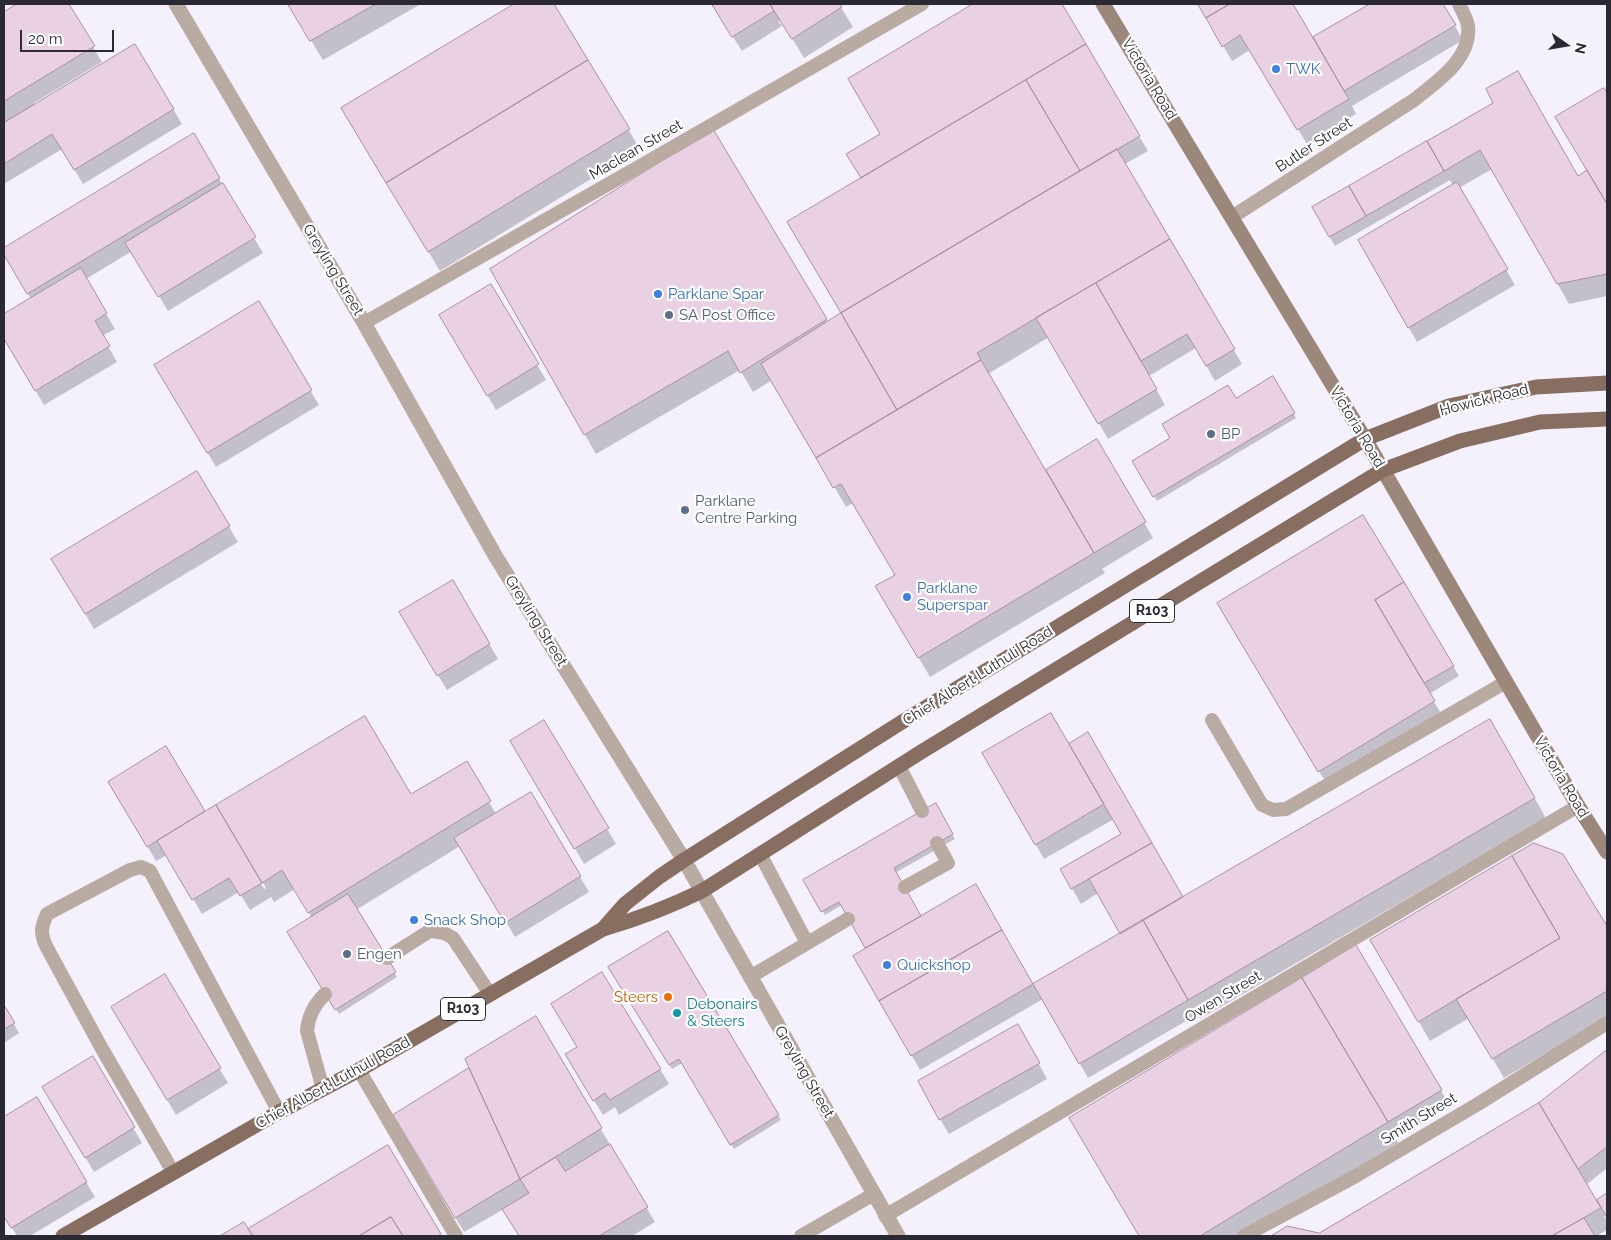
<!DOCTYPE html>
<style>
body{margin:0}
#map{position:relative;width:1611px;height:1240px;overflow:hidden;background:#f4f1fd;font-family:Raleway,sans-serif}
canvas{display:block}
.frame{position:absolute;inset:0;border:5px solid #2b2933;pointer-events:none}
.north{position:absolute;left:1541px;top:20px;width:50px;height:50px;-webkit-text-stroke:4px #fff;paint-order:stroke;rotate:103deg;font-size:14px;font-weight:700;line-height:20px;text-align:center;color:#2b2933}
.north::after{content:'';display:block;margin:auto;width:18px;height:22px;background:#2b2933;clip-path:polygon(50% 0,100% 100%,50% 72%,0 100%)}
.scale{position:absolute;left:20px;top:30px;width:94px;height:22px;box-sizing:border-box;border:2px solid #2b2933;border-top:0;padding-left:6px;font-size:15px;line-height:18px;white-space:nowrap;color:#2b2933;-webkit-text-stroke:4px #fff;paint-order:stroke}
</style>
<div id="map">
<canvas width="1611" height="1240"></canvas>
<div class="frame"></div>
<div class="north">N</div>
<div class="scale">20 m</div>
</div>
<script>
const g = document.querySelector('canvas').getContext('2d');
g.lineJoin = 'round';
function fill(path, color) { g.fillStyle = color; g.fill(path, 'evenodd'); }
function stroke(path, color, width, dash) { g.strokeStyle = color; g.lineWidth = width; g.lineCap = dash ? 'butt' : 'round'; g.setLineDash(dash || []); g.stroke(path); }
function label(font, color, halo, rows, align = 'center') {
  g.font = font + ' Raleway,sans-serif'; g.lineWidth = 4.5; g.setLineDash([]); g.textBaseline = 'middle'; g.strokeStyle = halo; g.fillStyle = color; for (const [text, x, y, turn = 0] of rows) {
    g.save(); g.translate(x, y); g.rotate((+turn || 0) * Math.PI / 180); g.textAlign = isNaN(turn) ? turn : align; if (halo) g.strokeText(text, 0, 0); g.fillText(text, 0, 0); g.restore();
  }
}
fill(new Path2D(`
 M19,4H67L102,62L34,103L35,105L135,45L182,124L83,184L62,149L4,184V13Z
 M289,4H421L323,60Z
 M516,4H553L640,149L440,271L343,109Z
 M712,4H839L853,27L804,58L781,20L778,21L782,26L742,51Z
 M976,4H1061L1148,151L1125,164L1242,364L1215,381L1196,348L1149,376L1165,405L1108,439L1049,337L988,374L1056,491L1097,441L1153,538L1102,569L1105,573L930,677L877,587L896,575L853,503L846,507L772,380L753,392L740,370L596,454L491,270L712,130L828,323L842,314L862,178L848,154L882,134L849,79Z
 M1199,4H1291L1312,39L1372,4H1442L1463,40L1352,106L1356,114L1307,144L1250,50L1232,61Z
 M1604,89L1607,96V296L1569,304L1492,169L1459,188L1515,285L1417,342L1359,240L1453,186L1450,180L1335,246L1313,208L1495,103L1578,178L1589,171Z
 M193,135L263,253L168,311L132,251L86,279L115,329L102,336L117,362L44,405L4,337V316L31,299L4,253V249Z
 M491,286L546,380L496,410L441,316Z
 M258,303L319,405L216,467L155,365Z
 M1273,377L1296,418L1157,501L1134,461Z
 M196,472L238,542L94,629L53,559Z
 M1363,516L1459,676L1429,694L1446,721L1331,791L1230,623Z
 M452,581L498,659L447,690L400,613Z
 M1490,720L1546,818L1200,1019L1198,1014L1088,1078L1043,999L920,1070L855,956L867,949L842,905L825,915L805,880L935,805L955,839L895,873L921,918L975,886L1033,986L1122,934L1098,893L1081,904L1061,869L1122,834L1114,819L1044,859L984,753L1069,745L1088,734L1183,899Z
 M544,722L616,844L584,864L512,741Z
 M166,748L205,813L411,796L466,763L496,814L530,793L589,892L515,937L460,846L356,910L397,977L339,1014L289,933L312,918L295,889L274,902L271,897L250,910L239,892L202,914L167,855L156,861L110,782ZM226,824H229L266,888L264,889Z
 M1562,855L1607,929V1017L1504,1078L1469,1018L1430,1041L1372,941Z
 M668,932L781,1120L734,1149L682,1063L672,1069L610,968Z
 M1355,947L1450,1106L1396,1138L1398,1143L1243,1236H1140L1071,1119Z
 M165,976L228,1083L176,1115L112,1008Z
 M4,1007L19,1033L4,1043Z
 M536,1018L655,1222L632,1236H520L504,1209L464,1232L395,1116L471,1069Z
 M1026,1041L1047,1079L949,1134L940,1119Z
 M578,1048L660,1069L669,1084L619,1115L615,1107L603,1115L575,1070Z
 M1607,1051V1168L1586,1185L1596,1202L1607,1194V1216L1606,1215L1604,1216L1607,1221V1230L1596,1236H1273L1288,1228L1320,1234L1540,1104Z
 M93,1058L142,1143L94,1172L44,1087Z
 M36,1099L95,1197L30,1236H17L4,1215V1118Z
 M387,1147L441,1236H222L243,1224L248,1231Z`), '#0003');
const building = new Path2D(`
 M17,4H69L95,46L4,101V12Z
 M288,4H376L310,41Z
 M514,4H554L588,60L386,183L341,108Z
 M712,4H770L774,11L732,37Z
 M770,4H840L842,7L792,39Z
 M973,4H1062L1086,44L861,178L846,154L880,134L848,79Z
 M1198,4H1230L1206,18Z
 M1230,4H1293L1349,99L1297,130L1240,35L1222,47L1206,18Z
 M1370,4H1443L1456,25L1344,91L1313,37Z
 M135,44L174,109L74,170L52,134L4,164V123Z
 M1086,44L1140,136L1080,171L1026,80Z
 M588,60L630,129L428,252L386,183Z
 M1518,71L1578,176L1587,170L1607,204V274L1557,284L1480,150L1444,171L1427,141L1493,103L1486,89Z
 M1026,80L1080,171L841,313L787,222Z
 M1604,88L1607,93V204L1555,117Z
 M713,129L827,319L740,373L728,351L584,435L490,269Z
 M194,133L220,178L27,294L4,255V248Z
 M1427,141L1444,171L1366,216L1349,186Z
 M1117,149L1170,239L977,353L981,360L897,410L841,313Z
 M1457,182L1508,269L1408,328L1358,240Z
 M223,183L256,237L158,297L125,243Z
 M1349,186L1366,216L1329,237L1312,207Z
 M1170,239L1235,349L1206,366L1187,334L1141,361L1096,283Z
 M81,268L107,313L95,321L110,346L35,391L4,339V314Z
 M1096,283L1157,389L1098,424L1036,318Z
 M491,284L539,364L487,396L439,315Z
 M259,301L312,390L207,453L154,365Z
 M841,313L897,410L816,458L761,364Z
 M981,360L1094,553L918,658L875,586L895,575L841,484L833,488L816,458Z
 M1273,376L1295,413L1153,497L1132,461L1170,438L1162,424L1228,385L1236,398Z
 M1097,439L1146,522L1094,553L1046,470Z
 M197,471L230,526L85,614L51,559Z
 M1363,515L1404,582L1375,600L1435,701L1318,772L1217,603Z
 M453,580L490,644L437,676L399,612Z
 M1404,582L1454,666L1424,683L1375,600Z
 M1051,713L1104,804L1035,845L982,753Z
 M365,716L411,794L467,761L491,801L308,913L282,870L262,883L216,805Z
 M1490,719L1535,798L1188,1000L1143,920Z
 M544,720L609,828L574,849L510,741Z
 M1088,732L1152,843L1071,889L1060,869L1121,834L1069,744Z
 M166,746L205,811L147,847L108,782Z
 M531,792L581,876L505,923L454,838Z
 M936,803L953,834L894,868L921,916L865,948L839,902L821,912L803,880Z
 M216,805L262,883L240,896L229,878L192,900L157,841Z
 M1152,843L1183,897L1120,934L1089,879Z
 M1534,843L1563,854L1607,926V991L1492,1059L1456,999L1560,938L1512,856Z
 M1512,856L1560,938L1418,1022L1370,940Z
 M976,884L1002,930L879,1001L853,956Z
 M348,894L396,972L335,1010L287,932Z
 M1143,920L1188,1000L1079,1064L1033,984Z
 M1002,930L1033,984L911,1056L879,1001Z
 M668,931L779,1115L730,1145L679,1059L669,1065L608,967Z
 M1356,945L1442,1090L1388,1122L1302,978Z
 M602,972L661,1069L610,1100L605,1093L593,1101L565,1054L577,1047L551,1004Z
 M165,974L221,1068L167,1100L111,1007Z
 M1302,978L1388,1122L1200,1236H1139L1069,1118Z
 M4,1005L15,1023L4,1029Z
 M536,1016L602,1128L520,1179L465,1059Z
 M1018,1024L1040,1063L939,1120L918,1081Z
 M1607,1050V1147L1578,1169L1539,1103Z
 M93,1056L135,1127L85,1158L42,1087Z
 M469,1068L520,1179L455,1218L393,1115Z
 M37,1097L87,1182L11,1228L4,1217V1117Z
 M1539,1103L1601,1208L1552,1236H1271L1287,1226L1319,1233Z
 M610,1144L648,1207L599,1236H519L502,1209L529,1193L520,1179L556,1157L565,1171Z
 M388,1145L441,1234L438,1236H403L391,1217L359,1236H253L248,1229Z
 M1607,1193V1218L1597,1200Z
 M391,1217L403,1236H359Z
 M1584,1218L1595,1236H1552Z
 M244,1222L253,1236H220Z`);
fill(building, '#ead0e3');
stroke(building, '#a88fa1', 1);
stroke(new Path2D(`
 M1232,217L1414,100C1436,82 1472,59 1468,26C1467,19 1462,11 1459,4
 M364,323L635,169L922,4
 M1212,720L1262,805L1273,810L1286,809L1506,682
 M899,766L922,811
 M760,854L807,943
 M905,887L948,863L937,843
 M387,958L428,932L432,931L444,933L453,938L490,994
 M750,977L848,919
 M359,1070L456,1236
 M323,1089L307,1031C308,1016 315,1004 325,994
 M173,1172L101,1047L46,946C40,932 41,928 47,914L130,870L141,867L150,871L279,1112
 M885,1216L1578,806
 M801,1236L874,1194
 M1244,1236L1354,1177L1478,1104L1607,1023`), '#b9aba2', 14);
stroke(new Path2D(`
 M176,4L364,323L496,557L684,860L898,1236`), '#b9aba2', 15);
stroke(new Path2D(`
 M1103,4L1365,439L1578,806L1607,852`), '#9c877b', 15);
stroke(new Path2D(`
 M603,929L625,904L659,877L684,860L902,722L1365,439L1449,406L1536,387L1607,383
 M63,1236L279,1112L359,1070L603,929C638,919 669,907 702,891L921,752L1383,470L1460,441L1540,422L1607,419`), '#876e60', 15);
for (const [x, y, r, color] of [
 [1276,69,5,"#3f7fe0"],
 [658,294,5,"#3f7fe0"],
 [669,315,5,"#5c6f8a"],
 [1211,434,5,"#5c6f8a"],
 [685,510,5,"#5c6f8a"],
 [907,597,5,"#3f7fe0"],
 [414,920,5,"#3f7fe0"],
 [347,954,5,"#5c6f8a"],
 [887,965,5,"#3f7fe0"],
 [668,997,5,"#e8710a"],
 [677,1013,5,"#0f9aa8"]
]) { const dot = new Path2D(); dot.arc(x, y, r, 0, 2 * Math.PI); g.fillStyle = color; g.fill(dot); stroke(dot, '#fff', 2); }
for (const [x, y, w] of [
 [1152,611,45],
 [463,1009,45]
]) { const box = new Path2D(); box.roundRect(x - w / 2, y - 11.5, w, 23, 4); g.fillStyle = '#fff'; g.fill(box); stroke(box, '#2b2933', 1); }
label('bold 14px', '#2b2933', null, [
 ["R103",1152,611],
 ["R103",463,1009]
]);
label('15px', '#366cbe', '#fff', [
 ["TWK",1286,69],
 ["Parklane Spar",668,294],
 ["Parklane",917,588],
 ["Superspar",917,605],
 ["Snack Shop",424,920],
 ["Quickshop",897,965]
], 'left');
label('15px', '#2b2933', '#fff', [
 ["Victoria Road",1149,79,59],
 ["Butler Street",1314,145,-33],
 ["Maclean Street",636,150,-30],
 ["Greyling Street",333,270,59],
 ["Howick Road",1484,400,-14],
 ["Victoria Road",1357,427,59],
 ["Greyling Street",536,621,58],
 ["Chief Albert Luthuli Road",978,676,-32],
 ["Victoria Road",1561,777,59],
 ["Owen Street",1223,997,-31],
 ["Greyling Street",804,1072,60],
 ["Chief Albert Luthuli Road",333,1083,-29],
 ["Smith Street",1419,1119,-31]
]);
label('15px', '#4e5e75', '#fff', [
 ["SA Post Office",679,315],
 ["BP",1221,434],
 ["Parklane",695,501],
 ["Centre Parking",695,518],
 ["Engen",357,954]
], 'left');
label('15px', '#c56008', '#fff', [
 ["Steers",658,997]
], 'right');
label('15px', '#0d838f', '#fff', [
 ["Debonairs",687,1004],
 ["& Steers",687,1021]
], 'left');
</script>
